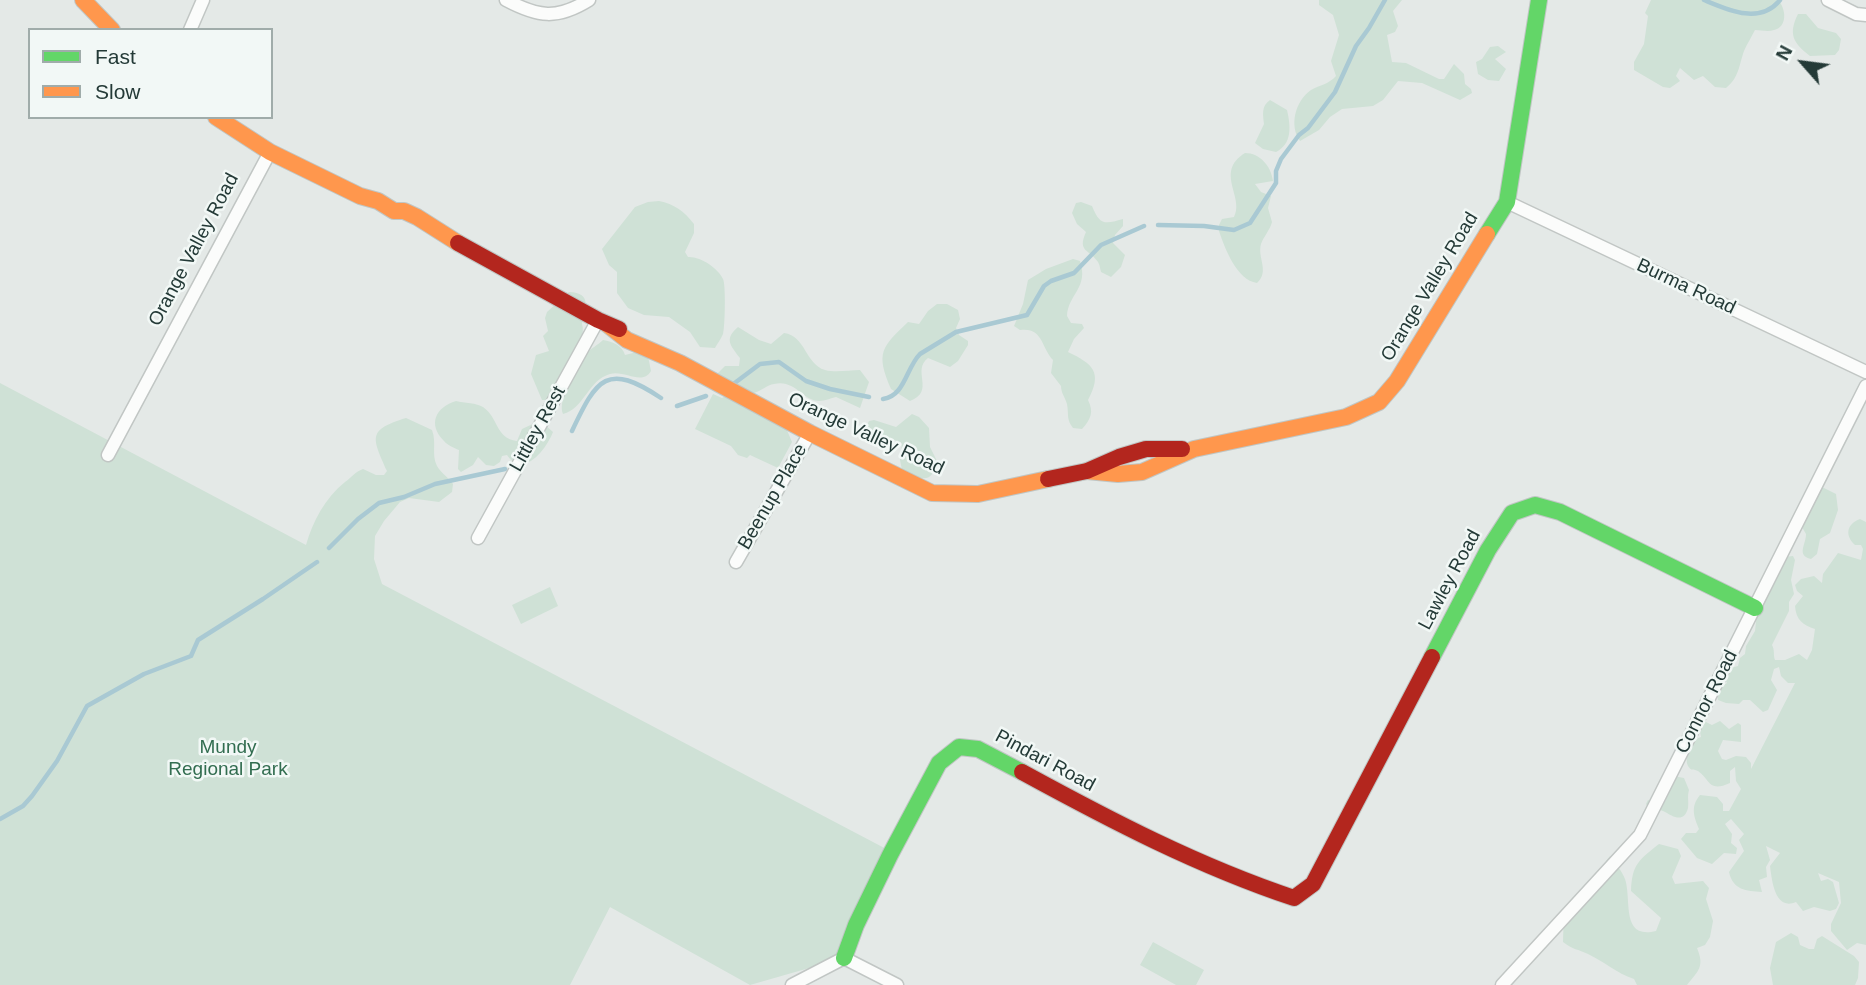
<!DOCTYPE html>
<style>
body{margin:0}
#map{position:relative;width:1866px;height:985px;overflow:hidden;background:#e4e9e7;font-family:Helvetica,sans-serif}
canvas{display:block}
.legend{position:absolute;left:28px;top:28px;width:245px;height:91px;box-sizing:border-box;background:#f2f8f6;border:2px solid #a0acaa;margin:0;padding:9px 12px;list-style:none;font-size:21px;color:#243a37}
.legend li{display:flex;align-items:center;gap:14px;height:35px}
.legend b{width:35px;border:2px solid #a0acaa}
.north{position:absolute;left:1768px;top:28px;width:70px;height:70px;-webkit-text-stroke:5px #f2f8f6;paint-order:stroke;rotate:298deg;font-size:19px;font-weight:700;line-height:28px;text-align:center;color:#243a37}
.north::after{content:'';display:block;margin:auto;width:24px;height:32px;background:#243a37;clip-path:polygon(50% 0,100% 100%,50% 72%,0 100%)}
</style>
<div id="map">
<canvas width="1866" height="985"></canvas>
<ul class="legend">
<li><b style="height:9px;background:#63d668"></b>Fast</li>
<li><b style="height:9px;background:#ff974d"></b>Slow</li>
</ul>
<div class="north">N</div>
</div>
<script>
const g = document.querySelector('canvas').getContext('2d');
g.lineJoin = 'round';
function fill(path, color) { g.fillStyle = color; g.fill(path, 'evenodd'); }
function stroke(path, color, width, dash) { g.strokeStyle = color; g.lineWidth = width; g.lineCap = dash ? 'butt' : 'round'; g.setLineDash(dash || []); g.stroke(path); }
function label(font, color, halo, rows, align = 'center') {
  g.font = font + ' Helvetica,sans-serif'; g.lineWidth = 5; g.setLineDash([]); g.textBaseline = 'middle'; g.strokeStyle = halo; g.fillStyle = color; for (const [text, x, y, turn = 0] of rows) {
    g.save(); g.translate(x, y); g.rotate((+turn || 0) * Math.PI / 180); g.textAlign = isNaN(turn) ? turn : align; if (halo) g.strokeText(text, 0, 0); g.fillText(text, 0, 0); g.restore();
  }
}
fill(new Path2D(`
 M1319,0H1402L1393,11L1398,26L1395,32L1387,35L1392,62L1406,63L1439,79H1444L1454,64L1464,74L1465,84L1471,89L1472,93L1460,100L1422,83L1398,81L1383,100L1373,106L1342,109L1330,117L1319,130L1300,141C1289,126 1295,101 1311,90C1320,85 1329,84 1336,76L1331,61L1339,35L1333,15L1319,5Z
 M1651,0H1778C1786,8 1788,27 1774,30C1768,32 1761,30 1755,30C1752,36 1747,44 1744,51C1739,65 1739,78 1726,88L1715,87L1703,76L1694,80L1680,68L1676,76L1680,81L1670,88L1663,87L1634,70V62L1644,44L1648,16L1645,13Z
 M1798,14H1806L1818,28L1836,33L1841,39L1839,50L1835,55L1810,56C1793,43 1788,34 1798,14Z
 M1498,46L1506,52L1495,59L1506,69L1499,81L1488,80L1478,74L1476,62L1482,59L1490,47Z
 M1270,100L1287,110C1291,127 1292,144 1276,152L1263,149L1255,143L1264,124C1263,115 1261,106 1270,100Z
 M1245,153C1260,153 1271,166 1273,181L1255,184L1261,192L1271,196L1268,208L1272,222C1270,230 1264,236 1261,244C1257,258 1270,271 1257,283C1237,280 1225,249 1219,231V225L1222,219L1234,217C1245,197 1214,172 1245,153Z
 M659,201C674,204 684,211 694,224V233L685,252L688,257C700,256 718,268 723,279C726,285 725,328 723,334C721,339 717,344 715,348L700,347L690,332L669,317L644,315L628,308L617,293V272L609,265L602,249L635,207L648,202Z
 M1081,202L1092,206C1100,226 1105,224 1123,219V226L1115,235L1113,243L1125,255L1121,267L1111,277L1101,272C1100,269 1100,265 1098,262C1089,249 1077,252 1086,232L1077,224L1072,213L1076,203Z
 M1073,259L1080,261C1089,288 1068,294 1067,316L1071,323L1082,324L1084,328L1074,339L1068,352C1093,364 1103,372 1088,400C1094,412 1091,419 1082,429L1073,428C1066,419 1069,415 1067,404C1065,397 1061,393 1061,386L1051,373L1053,360C1041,347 1043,327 1020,330L1014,326L1023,304L1028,280L1046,269Z
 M569,292C593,293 585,309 582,324C588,341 562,377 553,393L547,400H542L531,374L536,355L549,351L543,336L548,331L545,318L547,312Z
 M937,304H947L958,310L960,319L956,328L959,335L968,341V345L958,361L950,367L928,358C911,371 936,391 910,401L891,389C875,352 882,347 908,322L919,324L928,311Z
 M738,327L759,340L771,344L784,333C806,336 805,364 825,370C836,373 849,370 860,370L869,382L860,408L836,397C831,398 825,401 819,401C803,401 795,379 774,384C767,385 761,391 754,393L717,374L725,366H739L740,358C730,345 724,339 738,327Z
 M603,340C613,342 622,345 625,355L641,351L648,356L651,371C642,386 625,370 610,374C588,380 584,409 563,414C557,401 576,364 586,354C591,348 598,345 603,340Z
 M0,383L306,545C313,521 325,498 345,482C352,477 355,472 363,469L376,475H384L387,471C372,437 367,430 406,418L432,430C437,443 431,454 437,466C441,473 448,477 453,484L452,492L439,502L409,498L400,502L384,521L375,536L374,559L382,584L892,852L844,958L750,985L610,907L570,985H0Z
 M713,394L722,398L727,395L786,428L792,442L778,468L750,455L747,458L738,455L731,446L695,429Z
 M456,401C464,403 477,403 483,407C499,418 495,438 517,441L522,429L537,422L545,425L553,432C546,450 523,479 507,455L502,456L500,462L494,466L486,465L478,457L473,465L461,472L458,469L459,450C454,448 447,445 444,441C427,424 436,407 456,401Z
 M912,414L919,417L929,428L930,447L937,461C932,487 919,478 902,470L900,460L902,444C891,436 881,439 868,431L867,425L869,421L874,420L896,427Z
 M1820,486L1836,494L1838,510L1830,533L1820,539L1817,554L1811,559C1796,555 1806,545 1806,534L1802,527V522Z
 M1860,519L1866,522V945L1857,943L1847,950L1831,931V924L1841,903L1839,882L1818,873L1821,881L1828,879L1833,882L1839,903L1836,909L1830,911L1814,907L1803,911L1796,902C1775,911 1772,881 1770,866L1780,853L1766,846L1770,860L1766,867L1767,877L1759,880L1762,892C1746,891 1733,890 1729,872L1744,851L1739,840L1744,834L1731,819L1725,824L1732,834L1731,843L1737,848L1736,854L1724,853L1712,864L1697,858L1681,839L1686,833H1696L1699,829C1694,817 1690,807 1700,795L1717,797L1723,804V811H1729L1741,789L1736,781L1735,767L1730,771V783C1708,793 1710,779 1698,771C1692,768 1692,772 1688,766C1684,759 1690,746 1693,740L1701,737L1699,726L1702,720L1712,725L1720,721L1729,729L1738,723L1741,725V742L1723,740L1718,751L1722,759L1726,760L1736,756L1746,757L1751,763V769L1795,683H1788L1781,676L1779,667L1774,669L1771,680L1777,690L1768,710L1763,712L1750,700H1743L1739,704L1726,703L1718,700C1716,693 1721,686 1727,683L1724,678L1727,669L1738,666L1740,658L1745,654L1746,646L1755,631L1757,613L1785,557L1793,556L1795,560L1791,580L1794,594L1789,602V611L1772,645C1775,650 1773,655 1775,660H1785L1799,654L1807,660L1812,650L1815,629C1803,625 1796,620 1795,606L1803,596L1797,591L1795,585L1801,579L1814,576L1822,583L1823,574L1838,553L1861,560L1863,549L1861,545H1855C1845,536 1846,524 1860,519Z
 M550,587L558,606L521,624L512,605Z
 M1668,775L1684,778L1689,790C1687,797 1689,801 1688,808C1684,824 1672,816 1665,812C1660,809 1653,809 1648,807L1646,804L1648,800L1663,803L1666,800L1665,789Z
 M1659,844L1678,849L1681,856L1672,877L1675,884L1703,881L1709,888L1706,899L1713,921L1710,937L1705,945L1697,948C1705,967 1698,971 1687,985H1637L1634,979C1616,973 1605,962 1588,954C1578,949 1573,950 1563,942L1564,908L1571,900L1592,897L1608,880L1606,861L1610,856C1615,863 1622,871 1625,879C1632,899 1620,940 1656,931L1661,918L1631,891C1632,864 1639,860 1659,844Z
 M1791,933L1798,937L1800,945L1809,949H1814L1817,939L1822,936L1854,956L1859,962L1858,978L1855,985H1773L1770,968L1776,942Z
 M1153,942L1204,970L1196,985H1176L1140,965Z`), '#cfe1d6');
stroke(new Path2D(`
 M1704,0C1728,10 1760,25 1780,0
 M1158,225L1204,226L1234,230L1250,223L1276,183V171L1281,159L1299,135L1308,128L1335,92L1356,46L1369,28L1385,0
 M732,385L760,364L779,362L806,381L830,389L869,397
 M883,399C905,396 906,368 920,354L956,332L1027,315L1044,286L1051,281L1074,273L1101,245L1144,226
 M677,406L706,396
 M572,431C597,378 607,362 661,398
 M329,548L358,519L379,503L404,497L435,484L505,469
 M0,819L23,806L32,796L57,761L87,706L144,674L191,656L198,640L263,599L317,562`), '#a9c9d3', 4.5);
const street = new Path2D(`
 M506,0C538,17 557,20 589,0
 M1828,0L1856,14L1866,15
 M190,30L203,0
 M1507,202L1866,372
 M108,455L270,152
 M478,538L598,320
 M736,562L810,433
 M792,985L844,958L897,985
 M1502,985L1640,835L1866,386`);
const fast = new Path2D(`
 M1487,234L1507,202L1539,0
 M1432,657L1488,550L1512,513L1535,505L1560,512L1755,608
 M844,958L856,925L890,855L939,763L959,747L978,749L1022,772`);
const slow = new Path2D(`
 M83,0L112,30
 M216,117L270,152L360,196L378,201L394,211H404L417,217L458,243
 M608,325L627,340L680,363L810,433L932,493L978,494L1048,479
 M1087,471L1118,474L1142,472L1194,449L1346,417L1379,402L1397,381L1487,234`);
const jam = new Path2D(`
 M458,243L598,320L619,329
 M1048,479L1087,471L1119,457L1146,449H1182
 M1022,772C1110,820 1198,866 1294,898L1313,884L1432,657`);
stroke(street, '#c1c6c4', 15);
stroke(fast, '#c0c6c4', 18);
stroke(slow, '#c0c6c4', 18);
stroke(jam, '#c0c6c4', 18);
stroke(street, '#fbfcfb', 12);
stroke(fast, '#63d668', 16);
stroke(slow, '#ff974d', 16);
stroke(jam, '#b3261e', 16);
label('19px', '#243a37', '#f2f8f6', [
 ["Orange Valley Road",194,250,-62],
 ["Orange Valley Road",1430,287,-59],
 ["Burma Road",1686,287,25],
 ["Littley Rest",538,429,-61],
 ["Orange Valley Road",866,434,25],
 ["Beenup Place",773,497,-60],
 ["Lawley Road",1450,580,-62],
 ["Connor Road",1707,702,-63],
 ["Pindari Road",1045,761,28]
]);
label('19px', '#326d50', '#f2f8f6', [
 ["Mundy",228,748],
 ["Regional Park",228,770]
]);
</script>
